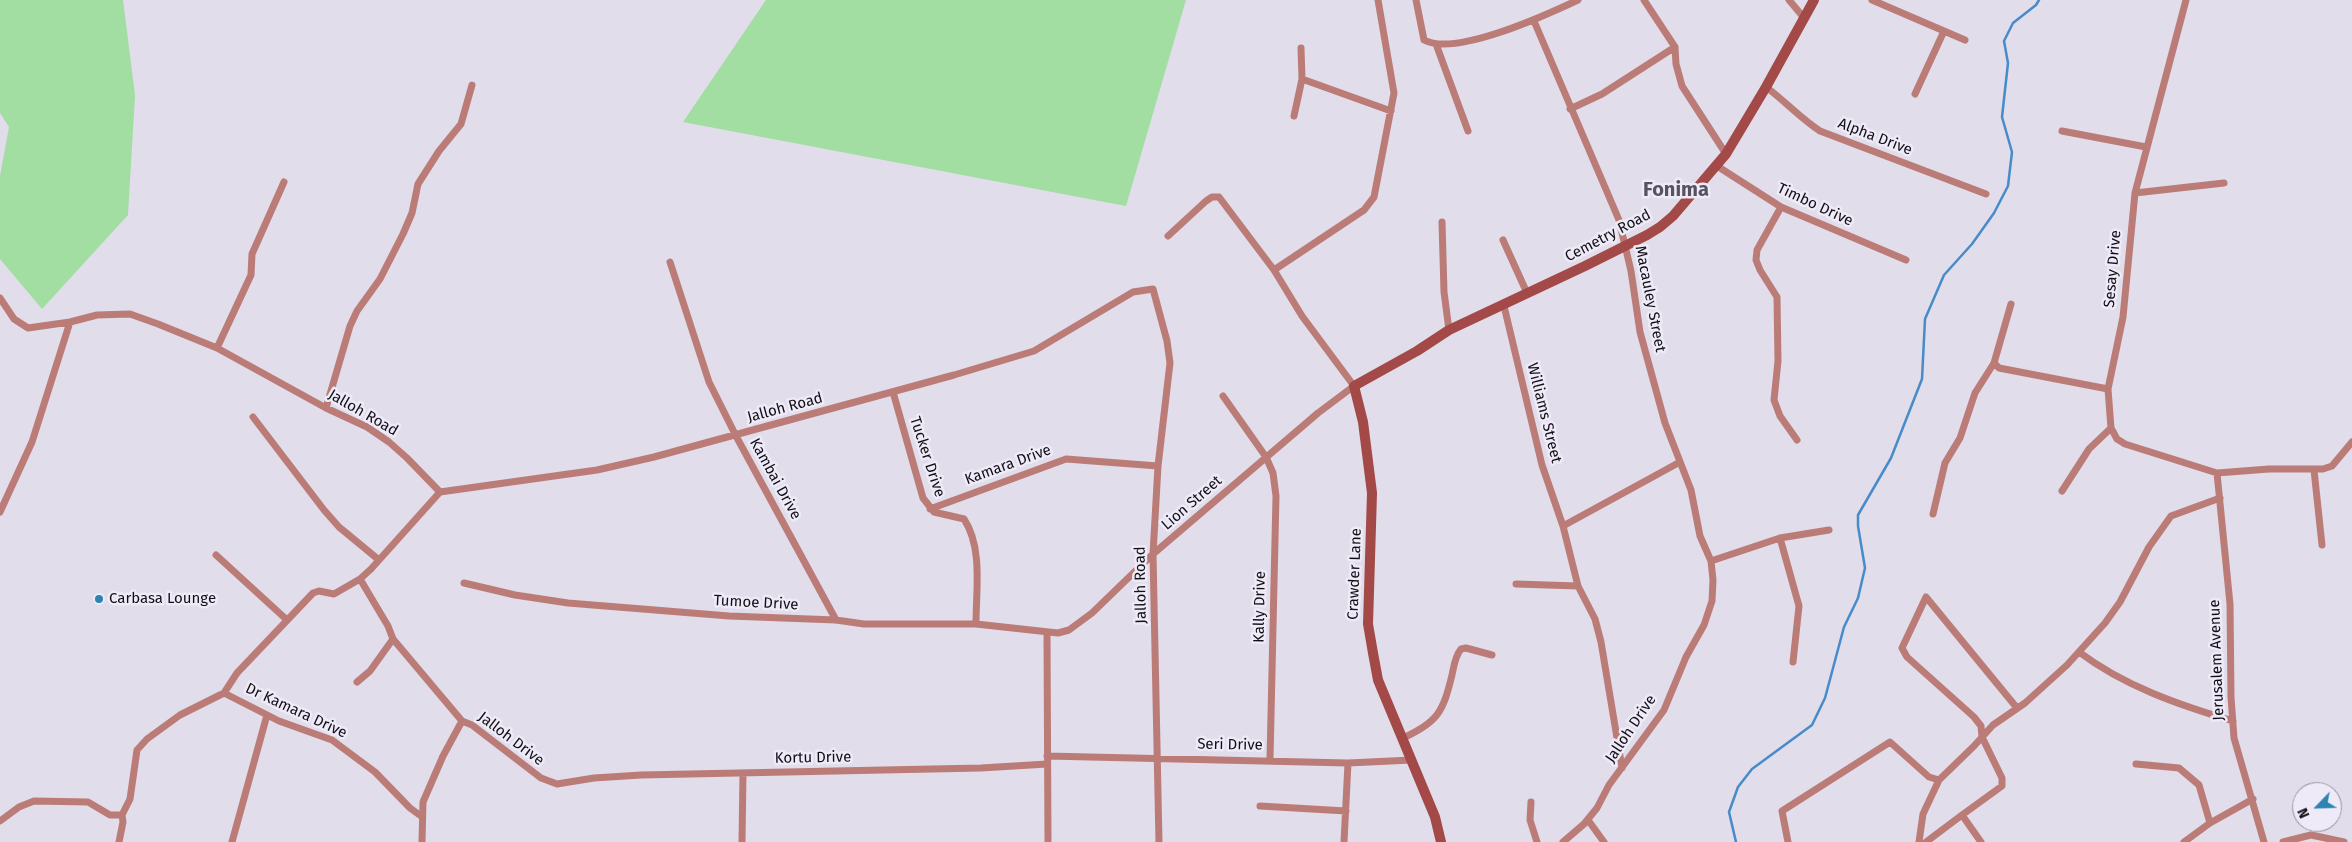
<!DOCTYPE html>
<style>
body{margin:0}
#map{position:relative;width:2352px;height:842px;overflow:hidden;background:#e1ddeb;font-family:"Fira Sans",sans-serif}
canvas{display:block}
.north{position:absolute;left:2292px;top:782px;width:50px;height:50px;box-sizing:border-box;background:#eeeaf8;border:1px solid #96929d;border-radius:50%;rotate:246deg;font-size:14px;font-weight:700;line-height:20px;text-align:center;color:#110f14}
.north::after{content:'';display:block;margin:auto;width:18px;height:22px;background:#2d84b3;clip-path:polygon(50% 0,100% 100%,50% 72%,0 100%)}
</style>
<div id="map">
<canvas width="2352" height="842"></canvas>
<div class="north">N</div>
</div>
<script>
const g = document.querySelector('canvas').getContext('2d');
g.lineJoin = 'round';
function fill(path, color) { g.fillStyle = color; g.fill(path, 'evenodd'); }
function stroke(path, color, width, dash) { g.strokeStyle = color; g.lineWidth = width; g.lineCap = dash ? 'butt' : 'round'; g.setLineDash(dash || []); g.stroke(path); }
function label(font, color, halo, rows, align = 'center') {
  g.font = font + ' "Fira Sans",sans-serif'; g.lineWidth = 5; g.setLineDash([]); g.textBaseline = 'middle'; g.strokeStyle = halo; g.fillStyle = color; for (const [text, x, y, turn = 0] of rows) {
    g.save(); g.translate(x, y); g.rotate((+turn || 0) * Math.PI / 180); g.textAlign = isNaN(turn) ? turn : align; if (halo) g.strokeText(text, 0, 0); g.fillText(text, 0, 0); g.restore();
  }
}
fill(new Path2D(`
 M0,0H123L135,95L128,215L42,309L0,259V176L9,127L0,113Z
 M766,0H1186L1126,206L683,122Z`), '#a2dda2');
stroke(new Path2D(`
 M1736,842L1729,812L1738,787L1752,769L1812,725L1825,698L1844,627L1858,598L1865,568L1858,526V515L1891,458L1922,379L1925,319L1944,275L1972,244L1994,213L2008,186L2012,152L2002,117L2008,63L2004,41L2013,23L2036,5L2039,0`), '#488bc9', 2.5);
stroke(new Path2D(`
 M1416,0L1424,40C1456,57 1546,15 1578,0
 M1644,0L1675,47L1676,64L1682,86L1726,154
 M1789,0L1805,19
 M1872,0L1965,40
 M2186,0L2135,193L2123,317L2108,389L2111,428L2117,439L2125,444L2217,473L2269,469H2323L2332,466L2352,442
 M1534,21L1619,220L1631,271L1640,332L1665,423L1691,490L1700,536L1711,561L1713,580L1712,601L1704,625L1686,657L1664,710L1609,785L1597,808L1584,824L1563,842
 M1436,44L1468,131
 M1302,79L1391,111
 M1766,87C1785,101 1801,119 1820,131L1986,194
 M1915,94L1944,31
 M1570,109L1602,94L1675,47
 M1294,116L1302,79L1301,48
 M2062,131L2146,147
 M1717,166L1781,207L1906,260
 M2135,193L2224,183
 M1781,207L1757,250L1756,260L1760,270L1777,297L1778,361L1774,400L1780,416L1797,440
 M1442,222L1444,292L1449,330
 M1503,240L1527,293
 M670,262L709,382L736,436L836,620
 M1274,270L1364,210L1374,197L1394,93L1378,0
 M0,298L14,319L28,328L70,322L97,315L130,314L158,324L217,348L326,408L367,427L389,442L407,458L440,492
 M2011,304L1994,363L1999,368L2108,389
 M1504,306L1542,465L1563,526L1578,586L1595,619L1601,642L1622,768
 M217,348L251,275L252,254L284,182
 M893,392L923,498L934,512L964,519C983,548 976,590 976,624
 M1223,396L1266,457L1273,473L1276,496L1270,759
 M326,408L350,326L357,311L380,279L403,234L412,213L418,184L439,151L461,124L472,85
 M253,417L324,510L339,527L379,560
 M2314,470L2322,545
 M2217,473L2230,604L2231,697L2234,738L2264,842
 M2062,491L2089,449L2111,428
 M440,492L597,470L654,457L954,375L1034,351L1133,292L1153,289L1167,341L1170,363L1158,466L1153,554L1159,842
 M930,509L1066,459L1158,466
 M0,512L32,442L70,322
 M1933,514L1945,463L1960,438L1975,393L1994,363
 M1563,526L1680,462
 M1780,538L1799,606L1793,662
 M216,555L287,620
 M1711,561L1780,538L1829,530
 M360,579L388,626L393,639L462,721
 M464,583L515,595L568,603L729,616L836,620L864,624H976L1058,633L1069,630L1092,613L1153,554L1318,413L1354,386L1302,316L1274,270L1219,197H1212L1206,201L1168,236
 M1516,584L1578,586
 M1047,633L1048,842
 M2079,652C2124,686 2179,705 2233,721
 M357,682L370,671L393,639
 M224,693L279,721L332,740L375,772L410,808L421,816
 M1403,738C1438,722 1443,712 1452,675C1454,666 1455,656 1461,649L1466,648L1492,655
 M1047,756L1348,763L1412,760
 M2136,764L2179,768L2199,785L2210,823
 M1531,802L1530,820L1537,842
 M1260,806L1346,811
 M1962,815L2002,786V778L1982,737L1981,726L1974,717L1907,657L1902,648L1926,597L2017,708
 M1588,820L1604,842
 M0,821L19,807L34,801L88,802L110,815H122L130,799L137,750L147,739L180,715L224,693L237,673L313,593L319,591L334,594L360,579L371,569L440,492
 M119,842L123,822L122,815
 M232,842L267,715
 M422,842L423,802L443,756L462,721L472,725L541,778L557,784L594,778L641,775L981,768L1047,764
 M742,842L743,773
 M1344,842L1348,763
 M1788,842L1782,811L1890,742L1929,777L1939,780
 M1919,842L1923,814L1939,780L1974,746L1993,725L2025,703L2067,665L2105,623L2120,602L2149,547L2171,516L2220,498
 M1926,842L1962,815L1981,842
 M2184,842L2210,823L2253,799
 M2283,842L2311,835L2344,842`), '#bb7c78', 7);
stroke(new Path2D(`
 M1441,842L1435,817L1378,680L1373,653L1368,624L1372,493L1363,422L1354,386L1417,351L1449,330L1585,266L1647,235L1660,227L1673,216L1726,154L1766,87L1814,0`), '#a34947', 10);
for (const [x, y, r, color] of [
 [99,599,5,"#2d84b3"]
]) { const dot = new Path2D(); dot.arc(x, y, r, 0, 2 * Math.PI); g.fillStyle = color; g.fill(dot); stroke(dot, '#eeeaf8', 2); }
label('15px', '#110f14', '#eeeaf8', [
 ["Alpha Drive",1875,137,21],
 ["Timbo Drive",1815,205,25],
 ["Cemetry Road",1608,236,-28],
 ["Sesay Drive",2113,269,-85],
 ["Macauley Street",1650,299,79],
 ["Jalloh Road",785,408,-15],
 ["Jalloh Road",363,413,30],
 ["Williams Street",1544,413,76],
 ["Tucker Drive",927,457,72],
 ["Kamara Drive",1008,465,-20],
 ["Kambai Drive",775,479,61],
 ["Lion Street",1192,503,-41],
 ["Crawder Lane",1355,574,-88],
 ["Jalloh Road",1141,585,-91],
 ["Tumoe Drive",756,603,3],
 ["Kally Drive",1260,607,-89],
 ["Jerusalem Avenue",2217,660,-92],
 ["Dr Kamara Drive",296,711,25],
 ["Jalloh Drive",1631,729,-56],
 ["Jalloh Drive",511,739,37],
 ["Seri Drive",1230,745,1],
 ["Kortu Drive",813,758,-1]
]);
label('15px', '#110f14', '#eeeaf8', [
 ["Carbasa Lounge",109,599]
], 'left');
label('bold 20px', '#57545f', '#eeeaf8', [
 ["Fonima",1676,190]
]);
</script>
